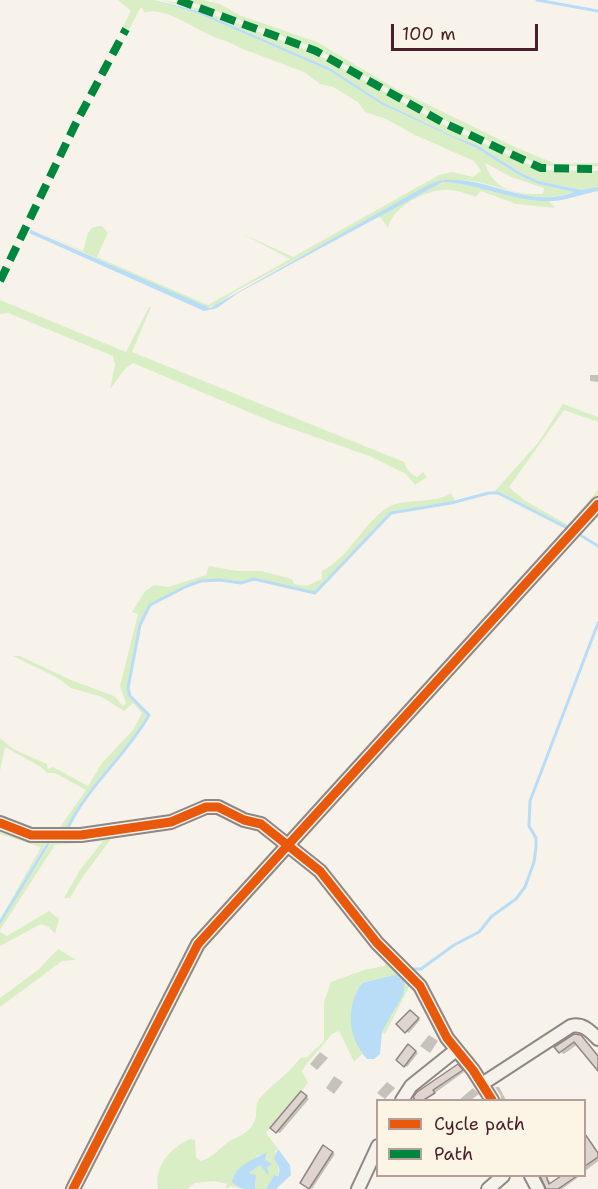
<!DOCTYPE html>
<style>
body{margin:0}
#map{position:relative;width:598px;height:1189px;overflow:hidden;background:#f7f3ea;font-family:"Shantell Sans",sans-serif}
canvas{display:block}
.legend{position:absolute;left:376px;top:1099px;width:210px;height:78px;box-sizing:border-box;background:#fcf5e5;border:2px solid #b59f9b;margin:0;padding:8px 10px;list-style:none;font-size:18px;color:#4a1f2b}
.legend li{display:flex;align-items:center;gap:12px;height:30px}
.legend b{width:30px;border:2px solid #b59f9b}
.scale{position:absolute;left:391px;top:24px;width:147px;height:27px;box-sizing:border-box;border:3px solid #4a1f2b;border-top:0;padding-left:8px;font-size:18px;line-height:21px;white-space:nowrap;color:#4a1f2b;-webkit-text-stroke:4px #fcf5e5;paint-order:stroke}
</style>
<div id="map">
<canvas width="598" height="1189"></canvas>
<ul class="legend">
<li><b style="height:8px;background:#e8590c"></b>Cycle path</li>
<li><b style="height:8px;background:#00873e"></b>Path</li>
</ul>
<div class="scale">100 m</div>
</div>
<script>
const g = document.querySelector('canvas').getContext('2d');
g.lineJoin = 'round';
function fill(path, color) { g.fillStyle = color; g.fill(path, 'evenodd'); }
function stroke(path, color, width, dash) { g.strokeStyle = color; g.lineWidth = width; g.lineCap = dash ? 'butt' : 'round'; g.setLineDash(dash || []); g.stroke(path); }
fill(new Path2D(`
 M118,0H154L197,13L328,70L381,104L476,148L519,175L538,184L575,192C531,206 512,187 471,181C462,180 452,180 443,180L236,291L216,305L205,308L31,228L83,251C88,239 85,225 102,226L108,233L97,257L208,305L290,259L241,233L293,257L439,175L452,172L473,177L481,171L474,161L415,135L386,119L365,112L358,102L333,87L320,84L304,72L240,48C229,41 217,39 205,33C193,26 158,5 145,13L141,7L129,29L122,28L131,11ZM485,163L511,177L544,188L543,194C516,195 493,190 485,163Z
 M161,0L185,4L315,53L442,124L541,170L598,171V187L581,190L539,181L521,173L477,145L455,137L382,102L330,68L198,11Z
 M186,0H203L220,4L239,15L317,42L396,89L517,148L556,164L598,163V166H542L444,120L317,49Z
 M444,182C480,184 513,200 549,201L555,208L516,204L481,191L476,197C466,194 455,189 444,190C424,191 392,207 388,228L381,218L377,217Z
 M0,300L126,352L149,307H151L132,352L404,462C407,470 410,474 417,477L423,472L427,477L415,485L406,474L372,457L270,421L133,363L126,368L110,389L115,365L113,356L8,313L0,314Z
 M563,404L598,417V422L564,410L509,487L524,500L568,525L598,490V498L571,530L494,492L538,443Z
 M451,493L455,501L451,502L391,512L315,593L254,579L241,583L220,579L201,581L186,585L150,605L139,624L127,688L129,697L148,714C125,755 85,785 67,829C43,837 23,832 0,822V814L32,831L58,830L86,790L55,773H47L41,767L5,747L0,771V738L13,749L47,764L48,769L53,767L88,786L102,763L133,730L142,713L133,703L124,711L102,697L71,688L56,677L13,656H20L71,680L114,696L123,706L126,703L120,686L138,614L132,612L145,591L154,585L168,587L206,575L209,566L237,571H261L292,579L294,584L306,586L322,579V571C349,557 361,527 385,509C405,496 430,506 451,493Z
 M0,826L48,840L0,920L41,847L0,834Z
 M117,831L84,875L70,898H64L80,870L103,841L55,845L0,930V923L55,837Z
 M49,911L59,919L55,934L49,927L41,924L0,946V932L7,936Z
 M58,949L76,960L62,961L0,1007V998L38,970Z
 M388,958L412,981L385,1034L382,1032L396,1008L398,974L362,983C347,1003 350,1033 362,1054L354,1062L339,1031L332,1034L305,1066L302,1071L308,1083L266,1133L278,1149L275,1151L279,1174L273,1177L266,1189H255L256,1175L249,1173L260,1165L267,1172L265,1160L267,1153L257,1156L234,1185L241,1189L231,1186L226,1189L227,1184L214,1181L195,1183L187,1189H158C154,1166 170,1148 190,1139L195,1140L196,1157L200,1161C213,1158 217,1150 227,1143C238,1135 249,1135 255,1120C258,1112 254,1105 260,1098C273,1083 289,1074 300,1058L307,1057L324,1041V1002L331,982L364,970L384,966Z`), '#d9eec4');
fill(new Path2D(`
 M154,0L198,11L330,68L382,102L455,137L477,145L521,173L539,181L581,190L598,187V191C583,194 567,200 553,201C517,203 481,184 443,182L238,293L217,308L204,311L29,233L31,230L210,308L410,195C420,190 433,181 444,180C489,176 530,210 574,192L538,184L519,175L476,148L381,104L328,70L197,13Z
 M398,974L405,980L403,995L382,1032L380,1054L374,1059H367C348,1039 345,1006 362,983Z
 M278,1149L290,1165L291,1175L276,1189H266L274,1175L278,1176C282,1169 277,1165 274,1158Z
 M267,1152L265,1160L272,1164L267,1167L269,1176L260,1165L249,1173L256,1175L255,1189C245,1189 238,1189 232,1182C236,1164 253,1160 267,1152Z`), '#b9dcf7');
fill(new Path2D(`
 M590,375H598V382L590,381Z
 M412,1013L420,1020L409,1033L406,1031Z
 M429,1035L438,1041L430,1053L420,1046Z
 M580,1036L598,1055V1068L578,1044L564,1054L560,1052Z
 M408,1046L418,1053L407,1067L398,1060Z
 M320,1052L328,1058L317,1070L310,1064Z
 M460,1067L464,1072L425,1100H417Z
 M334,1076L343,1082L334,1094L326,1088Z
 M387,1082L395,1088L385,1099L377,1093Z
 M495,1087H499L506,1100H500L501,1096Z
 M473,1088L479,1094L471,1100H459Z
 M303,1094L309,1099L280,1133L277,1132L272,1128Z
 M584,1132L598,1152V1161L584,1172Z
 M323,1147L335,1154L312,1189L302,1183Z
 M541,1176H547L551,1184L563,1176H580L562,1189H548Z`), '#0003');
stroke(new Path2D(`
 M537,0L598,11
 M577,533L598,546
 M67,830C87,786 126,756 149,715L130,696L128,688L140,625L150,605L187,586L201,581L220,580L241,583L254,579L315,593L391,513L451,503L489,493H498L571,530
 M0,922L51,839
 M412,969H421L454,945L479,932L492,916L516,899L525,887L534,862L536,847V838L529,826L530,801L598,623`), '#b9dcf7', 3);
const building = new Path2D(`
 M410,1010L419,1018L405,1033L396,1024Z
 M574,1034L581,1035L598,1056V1071L574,1042L559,1053L554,1047Z
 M408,1044L416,1051L404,1067L396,1060Z
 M458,1064L463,1070L433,1090L435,1093L422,1101H416L413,1097L417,1092Z
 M301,1091L307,1096L276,1133L270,1128Z
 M585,1134L598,1153V1157L585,1166Z
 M323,1145L333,1152L309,1189L300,1183Z
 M540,1176H546L549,1184L561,1176H577L558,1189H546Z`);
fill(building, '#e0d4ce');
stroke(building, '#908684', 1.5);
const street = new Path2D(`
 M0,823L31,835H81L171,822L206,807H218L244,820L261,824L320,871L377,943L420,986L447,1038L473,1070L492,1100
 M482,1084L571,1026C583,1023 590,1031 598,1039
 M402,1100L411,1086L456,1050
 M531,1176L538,1189
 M73,1189L198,944L598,504
 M358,1189L378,1146
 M488,1189L503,1176`);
stroke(street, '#908684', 16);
stroke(street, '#f5f2ec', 12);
stroke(new Path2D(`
 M178,0L316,51L442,122L541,168L598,169
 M0,281L75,125L126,29`), '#00873e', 8, [15, 8]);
stroke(new Path2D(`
 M0,823L31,835H81L171,822L206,807H218L244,820L261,824L320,871L377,943L420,986L447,1038L473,1070L492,1100
 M73,1189L198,944L598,504`), '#e8590c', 9);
</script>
